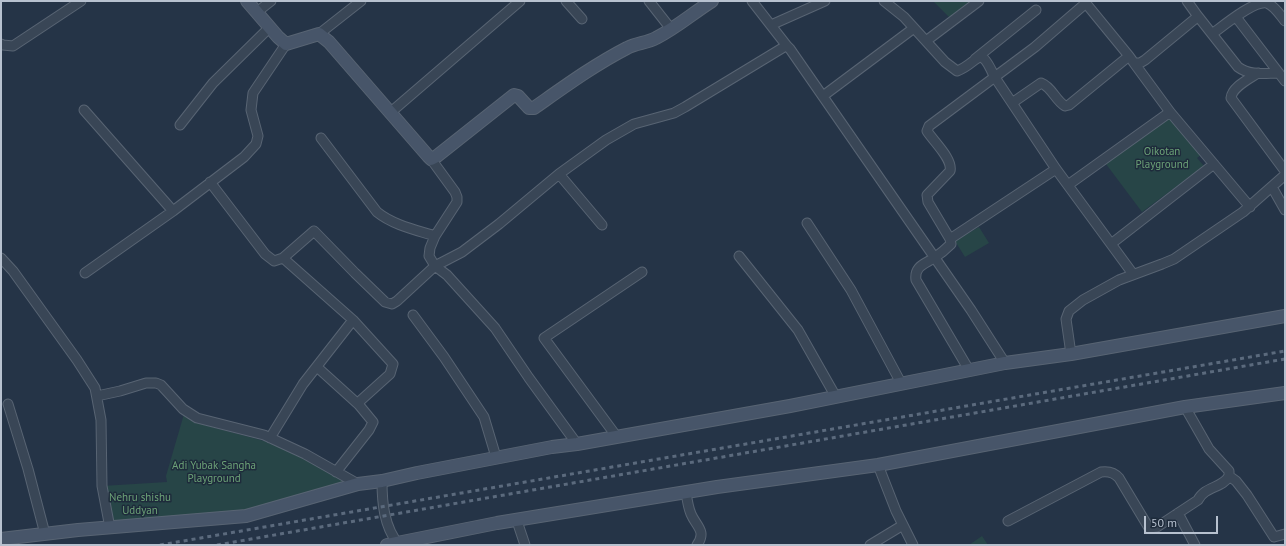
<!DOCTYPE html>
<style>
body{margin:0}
#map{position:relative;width:1286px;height:546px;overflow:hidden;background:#253447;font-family:"PT Sans",sans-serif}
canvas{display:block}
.frame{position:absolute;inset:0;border:2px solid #b7c1cf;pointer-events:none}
.scale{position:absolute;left:1144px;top:516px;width:74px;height:18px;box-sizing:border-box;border:2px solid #b7c1cf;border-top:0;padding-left:5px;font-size:12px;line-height:14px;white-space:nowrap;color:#b7c1cf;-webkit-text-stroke:3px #1e2b3b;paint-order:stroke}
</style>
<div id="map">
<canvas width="1286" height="546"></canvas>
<div class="frame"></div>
<div class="scale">50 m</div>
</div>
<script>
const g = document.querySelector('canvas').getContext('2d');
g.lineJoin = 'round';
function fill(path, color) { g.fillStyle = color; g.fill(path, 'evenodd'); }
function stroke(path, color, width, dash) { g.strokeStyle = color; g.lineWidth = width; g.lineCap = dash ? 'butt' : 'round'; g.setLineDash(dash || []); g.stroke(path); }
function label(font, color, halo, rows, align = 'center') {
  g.font = font + ' "PT Sans",sans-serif'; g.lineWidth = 3; g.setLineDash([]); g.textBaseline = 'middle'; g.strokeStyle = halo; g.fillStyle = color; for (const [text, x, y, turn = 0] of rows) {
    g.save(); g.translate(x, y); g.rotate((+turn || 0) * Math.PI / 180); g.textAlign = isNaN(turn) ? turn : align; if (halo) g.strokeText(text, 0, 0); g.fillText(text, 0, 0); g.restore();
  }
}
fill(new Path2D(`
 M933,1H983L954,22Z
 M1175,110L1208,150L1197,158L1204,166L1142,212L1106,164Z
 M979,227L989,243L965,257L955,241Z
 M184,414L197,423L268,442L305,456L352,483L264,509L110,528L102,486L167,482L166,476Z
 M982,536L988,545H969Z`), '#274547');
const street = new Path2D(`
 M566,1L582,19
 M649,1L671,29
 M752,1L787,46
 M884,1L904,17L945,62L957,71C979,63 979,42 994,76L1056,169L1133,274
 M1084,1L1129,56L1134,63H1140L1145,60L1196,18L1197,15L1187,1
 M257,12L271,1
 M1197,15L1238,67C1250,76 1265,73 1279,73
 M1236,17L1285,81
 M771,25L825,1
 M319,34L361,1
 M1212,34C1223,26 1254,0 1267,3C1275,6 1280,15 1285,21
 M926,41L979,1
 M1,44L3,45L13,46L81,1
 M975,59L1036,10
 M1134,63L1170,112L1250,207
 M1258,73C1249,79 1232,87 1231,98L1285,171
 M823,96L914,28
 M1012,103L1041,83C1052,87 1055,100 1065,106L1069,105L1129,56
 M84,110L173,211
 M391,112L520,1
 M180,125L213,83L270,27
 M321,138L377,212C393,225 416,230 435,236
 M431,159L455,192L457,197V202L435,236L430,248L429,256L435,266L447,275L495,328L529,378L577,444
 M559,174L602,225
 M210,182L265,254L274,261L283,258
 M1068,185L1170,112
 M1272,187L1285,210
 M807,223L851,290L901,383
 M950,239L1056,169
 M1111,244L1214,164
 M739,256L798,330L836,397
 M1,258L13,271L77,360L95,388L101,420L102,486L110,528
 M85,273L173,211L244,157L256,144L258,136L251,110L253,93L286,44
 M413,315L444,357L484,417L496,457
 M1071,354L1066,319L1069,311L1083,300L1119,280L1162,264L1174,259L1243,212L1285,175
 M317,367L359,405
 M969,370L916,280C914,266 925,264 934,258C940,254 946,249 951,244L950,239L928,202L927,195L950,171C953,159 934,142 927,131L929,126L1035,47L1086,3
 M97,396L120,391L146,383H156L161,385L183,409L197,418L264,435L305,454L358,484
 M8,404L28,469L45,534
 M617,437L544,338L642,272
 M270,438L303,384L353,320
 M878,465L896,511L913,545
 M336,472L369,430L373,422L359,405L360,401L390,374L393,364L353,320L283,258L314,231L355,273L385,302L392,304L397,301L435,266L462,252L499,224L559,174L606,140L634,124L674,113L685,107L784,47L787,46L790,49L971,310L1005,363
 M1229,476L1236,481L1247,495L1274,537L1285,534
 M382,481C382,503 384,527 399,545
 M686,492C687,499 688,507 691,514C696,526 707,531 697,545
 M1178,513L1195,545
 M517,521L525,545
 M1008,521L1101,472C1108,471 1114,472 1119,478L1149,528L1157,527L1198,500C1205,486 1223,488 1229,476V471L1209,449L1185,407
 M870,545L903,525`);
const secondary = new Path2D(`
 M247,1L278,37L286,44L319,34L329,42L428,156L431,159L437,156L514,95L518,96L529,108H534C564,87 594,65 627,48C636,43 647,43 656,38C676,28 693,13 712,1
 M1,539L78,530L246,516L358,484L382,481L417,473L552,447L577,444L790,406L1005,363L1071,354L1285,316
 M387,545L497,523L717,487L878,465L1185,407L1285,393`);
stroke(street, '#586473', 11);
stroke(secondary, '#586473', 14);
stroke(street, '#394656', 9);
stroke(secondary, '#475569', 12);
stroke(new Path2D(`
 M160,545L1285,351
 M217,545L1285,359`), '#5b6a7d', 3, [4, 4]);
label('11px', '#6ca277', '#1e2b3b', [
 ["Oikotan",1162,152],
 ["Playground",1162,165],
 ["Adi Yubak Sangha",214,466],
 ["Playground",214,479],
 ["Nehru shishu",140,498],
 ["Uddyan",140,511]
]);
</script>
